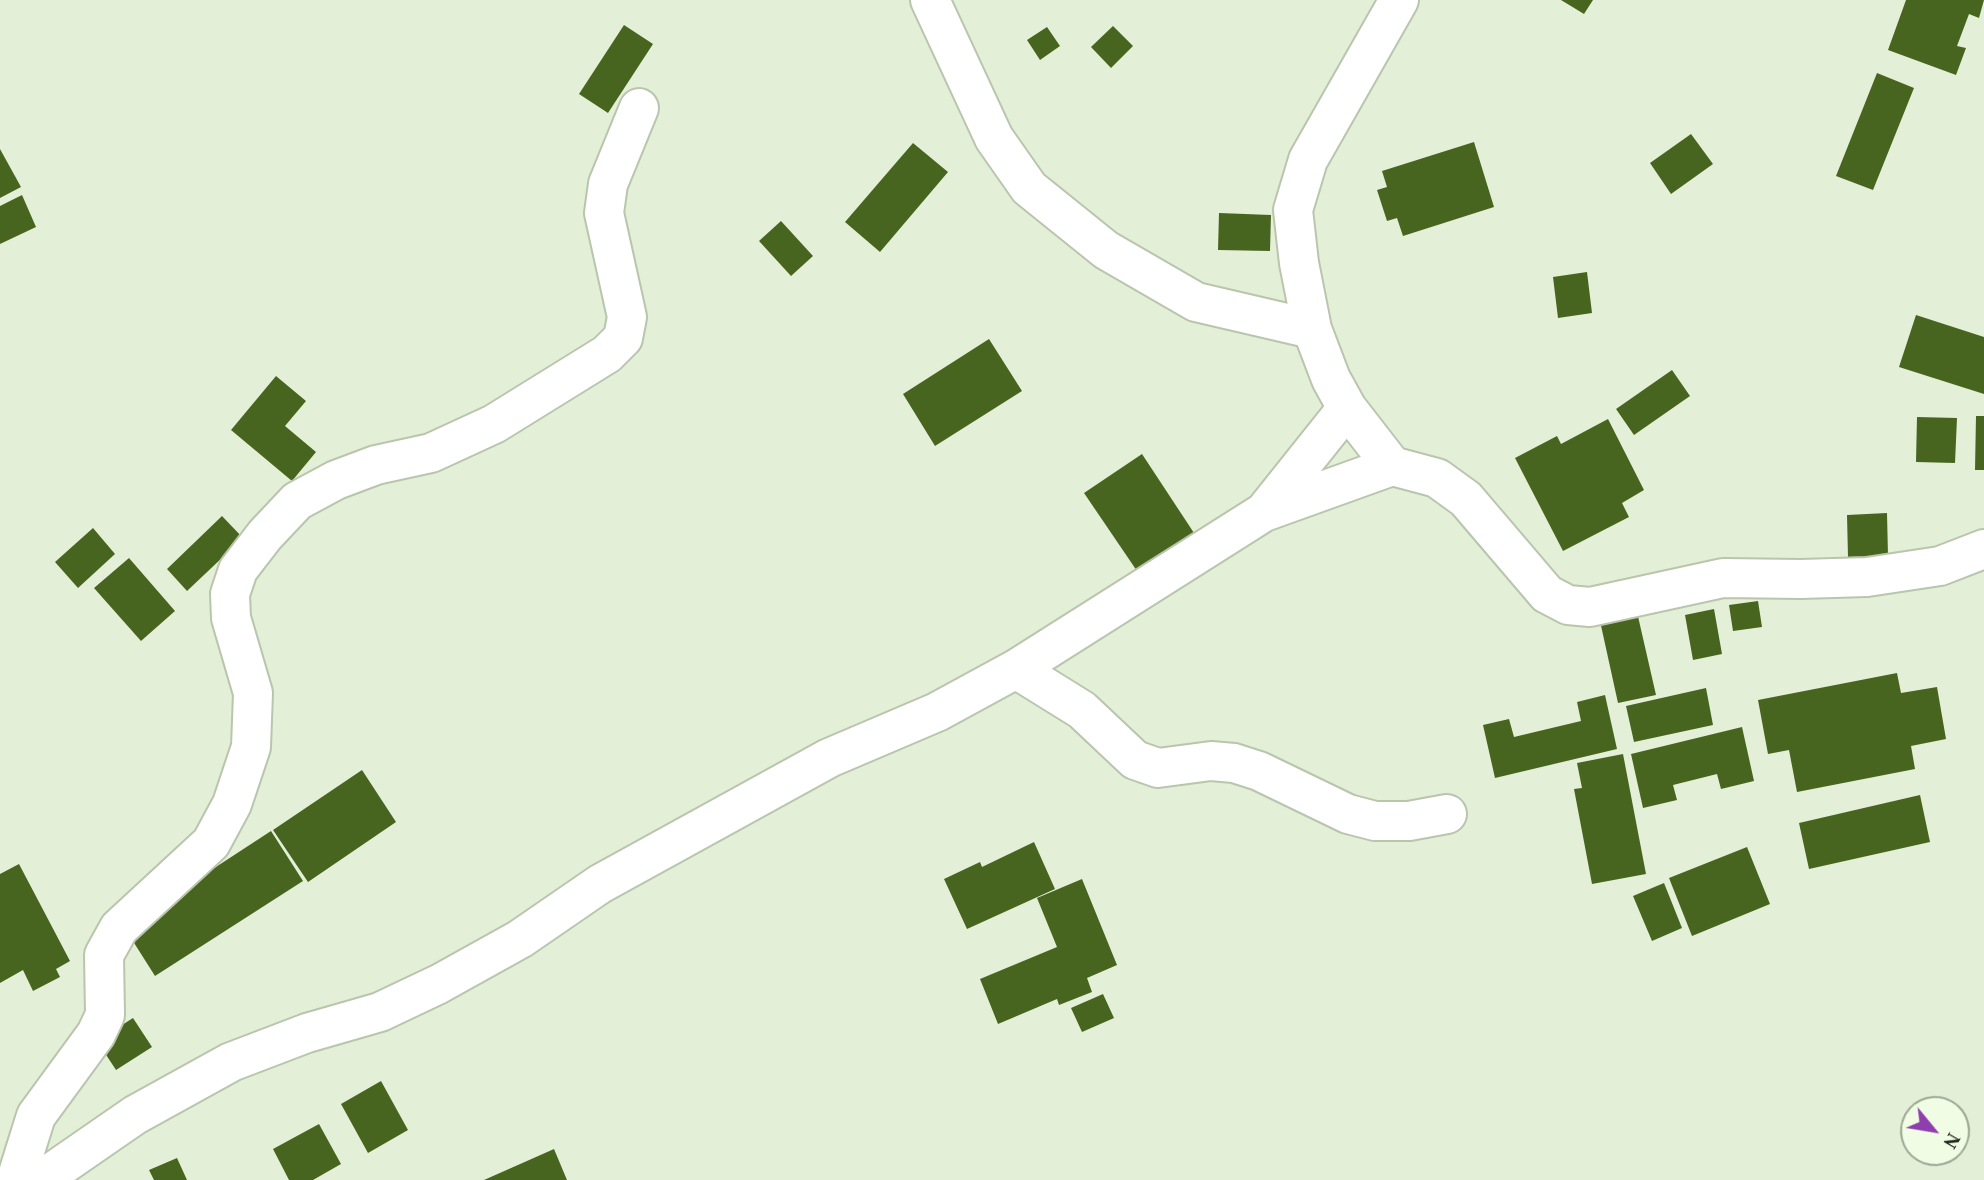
<!DOCTYPE html>
<style>
body{margin:0}
#map{position:relative;width:1984px;height:1180px;overflow:hidden;background:#e3f0d7;font-family:"Times New Roman",serif}
canvas{display:block}
.north{position:absolute;left:1900px;top:1096px;width:70px;height:70px;box-sizing:border-box;background:#f0fde4;border:2px solid #9da794;border-radius:50%;rotate:120deg;font-size:19px;font-weight:700;line-height:28px;text-align:center;color:#21251c}
.north::after{content:'';display:block;margin:auto;width:24px;height:32px;background:#8f3eae;clip-path:polygon(50% 0,100% 100%,50% 72%,0 100%)}
</style>
<div id="map">
<canvas width="1984" height="1180"></canvas>
<div class="north">N</div>
</div>
<script>
const g = document.querySelector('canvas').getContext('2d');
g.lineJoin = 'round';
function fill(path, color) { g.fillStyle = color; g.fill(path, 'evenodd'); }
function stroke(path, color, width, dash) { g.strokeStyle = color; g.lineWidth = width; g.lineCap = dash ? 'butt' : 'round'; g.setLineDash(dash || []); g.stroke(path); }
fill(new Path2D(`
 M1561,0H1593L1584,14Z
 M1906,0H1984L1979,18L1969,14L1957,46L1966,48L1956,75L1888,50Z
 M624,25L653,44L608,113L579,94Z
 M1113,26L1133,46L1111,68L1091,47Z
 M1047,27L1060,46L1040,60L1027,40Z
 M1877,73L1914,88L1873,190L1836,176Z
 M1691,134L1713,164L1671,194L1650,163Z
 M1474,142L1494,207L1403,236L1397,218L1387,221L1377,190L1387,187L1382,171Z
 M913,143L948,172L880,252L845,222Z
 M0,149L21,187L0,198Z
 M22,195L36,227L0,244V206Z
 M1219,213L1271,215L1270,251L1218,250Z
 M781,221L813,256L791,276L759,241Z
 M1587,272L1592,313L1558,318L1553,277Z
 M1916,315L1984,337V394L1899,367Z
 M989,339L1022,391L935,446L903,394Z
 M1672,370L1690,396L1634,435L1616,409Z
 M276,376L306,401L285,426L316,452L292,481L231,430Z
 M1976,416H1984V470H1975Z
 M1917,417L1957,418L1955,463L1916,462Z
 M1608,419L1644,490L1622,503L1629,517L1563,551L1515,458L1557,436L1561,444Z
 M1142,454L1194,533L1137,571L1084,493Z
 M1887,513L1888,556L1848,557L1847,515Z
 M222,516L243,538L187,591L167,569Z
 M93,528L115,554L78,588L55,562Z
 M129,558L175,611L141,641L94,588Z
 M1758,601L1762,627L1733,631L1729,605Z
 M1714,609L1722,654L1693,660L1685,615Z
 M1637,612L1656,695L1618,703L1600,621Z
 M1897,673L1901,693L1937,687L1946,739L1911,746L1915,769L1797,792L1789,750L1768,754L1758,700Z
 M1706,688L1713,725L1634,742L1626,706Z
 M1605,695L1617,749L1495,778L1483,725L1509,719L1514,737L1581,721L1577,702Z
 M1742,727L1754,781L1721,789L1717,774L1673,785L1677,800L1643,808L1631,754Z
 M1623,754L1646,874L1592,884L1574,789L1582,788L1577,763Z
 M362,770L396,822L308,882L273,830Z
 M1920,795L1930,842L1809,869L1799,823Z
 M271,831L303,881L155,976L124,927Z
 M1034,842L1055,889L967,929L944,879L980,862L982,867Z
 M1747,847L1770,904L1692,936L1669,878Z
 M19,864L70,961L56,969L60,977L33,991L23,970L0,983V874Z
 M1082,879L1117,965L1087,978L1092,992L1059,1005L1057,999L998,1024L980,979L1057,947L1037,898Z
 M1664,883L1682,928L1652,941L1633,896Z
 M1103,994L1114,1018L1082,1032L1071,1008Z
 M133,1018L152,1047L116,1070L97,1041Z
 M381,1081L408,1130L368,1153L341,1104Z
 M319,1124L341,1164L313,1180H289L273,1149Z
 M554,1149L567,1180H484Z
 M177,1158L187,1180H154L149,1170Z`), '#47651f');
const minor = new Path2D(`
 M930,0L994,138L1029,188L1106,250L1196,302L1312,329
 M1392,466L1347,408L1331,379L1312,329L1299,263L1293,210L1308,160L1399,0
 M1264,512L1347,408
 M1016,669L1082,710L1135,760L1158,768L1211,761L1234,763L1259,771L1348,814L1375,821H1409L1447,814
 M16,1180L36,1116L96,1034L105,1015L104,955L119,928L211,843L232,804L251,747L253,693L231,618L230,594L238,570L265,535L297,501L336,480L376,465L431,453L494,424L607,354L623,338L627,317L604,213L608,184L639,108
 M41,1180L135,1115L231,1062L307,1033L380,1012L439,984L520,939L600,884L829,758L937,712L1016,669L1264,512L1392,466L1437,478L1466,499L1547,594L1568,605L1590,607L1723,578L1801,579L1867,577L1940,566L1984,549`);
stroke(minor, '#b9c5ad', 42);
stroke(minor, '#fff', 38);
</script>
